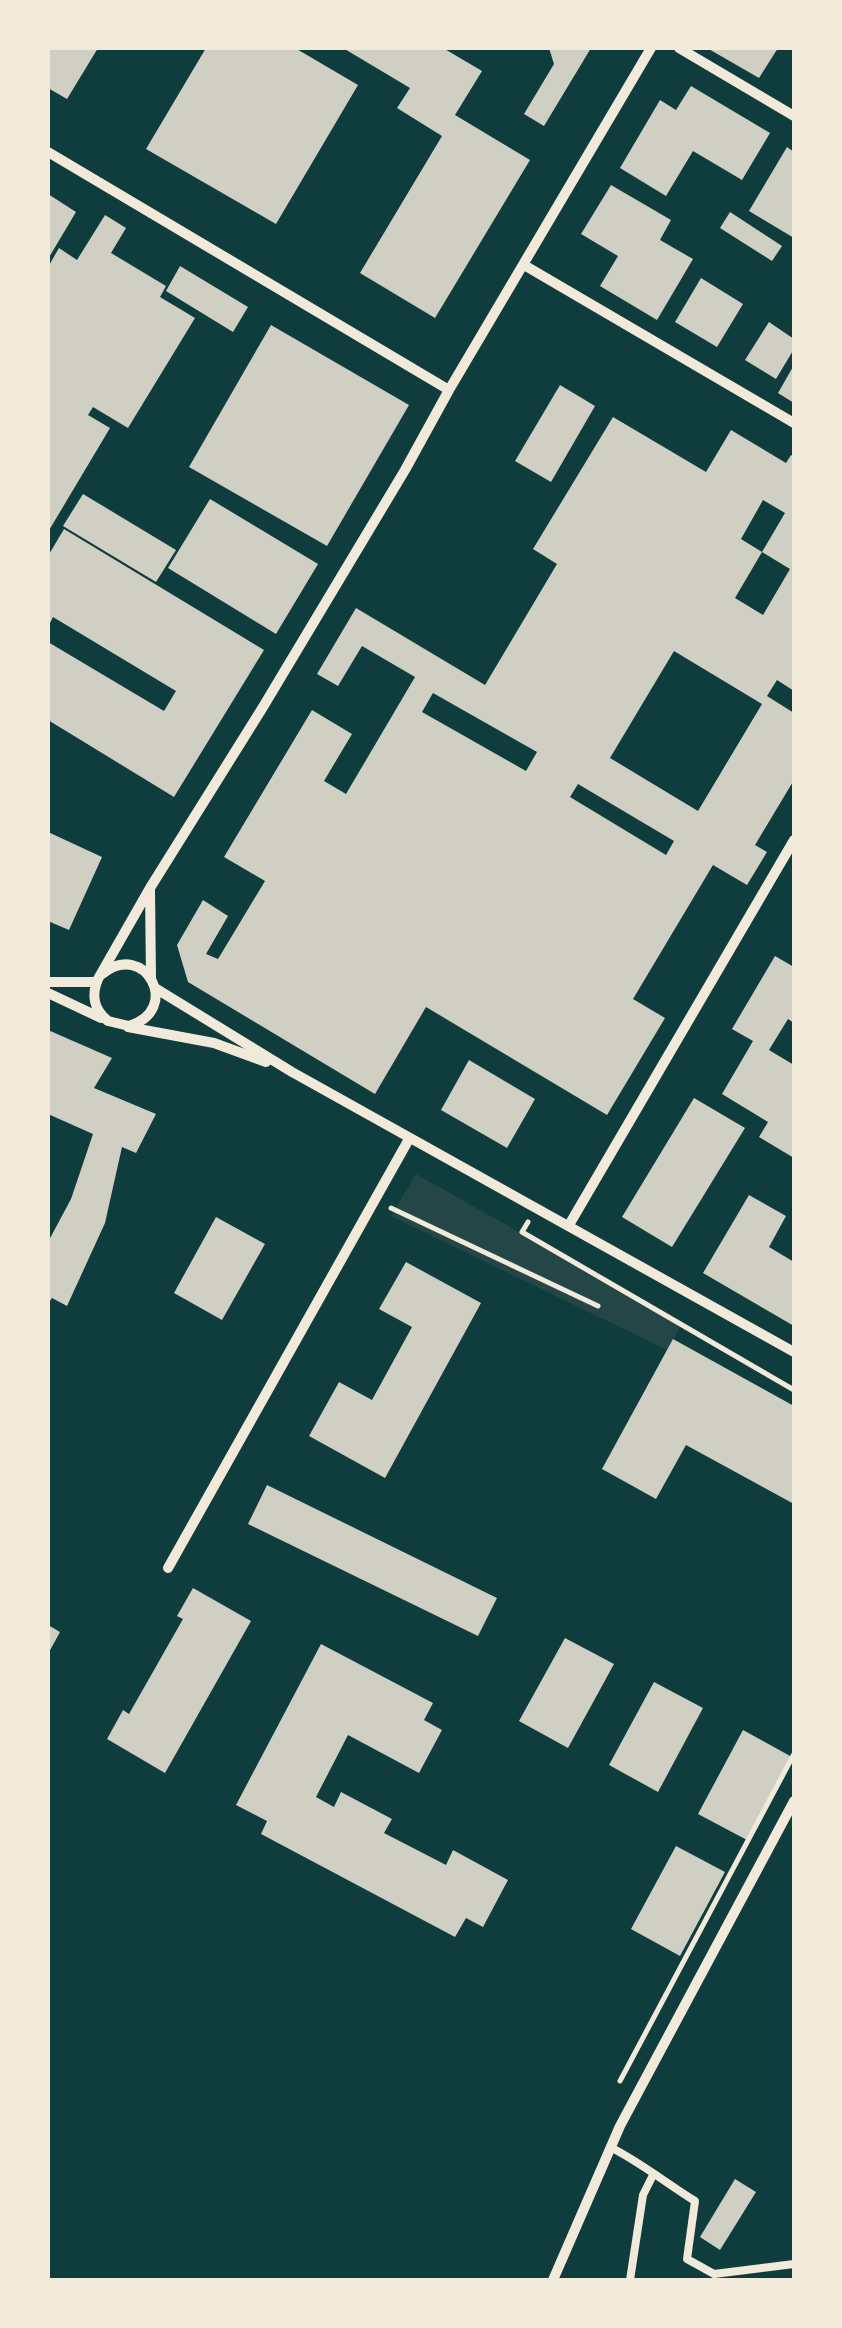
<!DOCTYPE html>
<style>
body{margin:0}
#map{position:relative;width:842px;height:2328px;overflow:hidden;background:#0f3d3e;font-family:Manrope,sans-serif}
canvas{display:block}
.frame{position:absolute;inset:0;border:50px solid #f1e9da;pointer-events:none}
</style>
<div id="map">
<canvas width="842" height="2328"></canvas>
<div class="frame"></div>
</div>
<script>
const g = document.querySelector('canvas').getContext('2d');
g.lineJoin = 'round';
function fill(path, color) { g.fillStyle = color; g.fill(path, 'evenodd'); }
function stroke(path, color, width, dash) { g.strokeStyle = color; g.lineWidth = width; g.lineCap = dash ? 'butt' : 'round'; g.setLineDash(dash || []); g.stroke(path); }
fill(new Path2D(`
 M416,1174L682,1324L667,1350L391,1216Z`), '#244646');
fill(new Path2D(`
 M48,48H98L67,99L48,88Z
 M206,48H295L358,85L276,224L146,149Z
 M343,48H443L482,71L455,115L530,160L435,318L360,273L442,136L397,108L410,88Z
 M549,48H591L544,126L524,114L554,64Z
 M707,48H778L759,78Z
 M691,86L770,133L742,180L693,151L666,196L620,168L660,100L676,110Z
 M787,147L794,152V238L749,211Z
 M611,185L671,220L660,240L693,259L657,320L600,286L618,256L581,234Z
 M48,194L76,212L48,259Z
 M730,212L782,246L772,261L720,228Z
 M105,215L126,228L111,253L166,286L160,297L195,318L128,428L93,407L88,415L110,428L48,532V267L59,248L77,260Z
 M180,266L248,307L233,332L166,291Z
 M701,278L743,304L717,347L675,322Z
 M769,322L794,339V349L776,379L745,360Z
 M271,325L409,405L327,546L189,467Z
 M794,365V403L778,393Z
 M560,385L595,406L551,482L515,461Z
 M613,417L706,472L731,430L786,463L791,455L794,457V691L777,680L767,696L794,713V780L755,845L767,852L747,885L713,865L633,999L665,1018L607,1115L426,1007L375,1094L188,982L177,945L203,900L228,916L206,954L218,959L265,881L224,857L312,710L352,734L324,781L346,794L415,677L362,646L338,686L317,674L356,608L485,685L557,564L533,549ZM763,500L785,513L762,552L790,569L763,615L735,598L762,552L741,539ZM674,651L762,704L698,811L610,758ZM433,693L537,752L526,771L422,712ZM578,784L674,841L666,855L570,797Z
 M83,494L176,550L156,582L63,526Z
 M210,499L318,564L276,634L168,568Z
 M64,529L264,650L174,797L48,720V642L164,711L176,691L53,617L48,627V556Z
 M48,832L102,857L69,930L48,921Z
 M775,956L794,967V1023L788,1019L769,1050L794,1065V1158L759,1137L768,1122L722,1094L753,1041L732,1029Z
 M48,1030L112,1058L94,1088L156,1114L136,1153L122,1147L105,1223L67,1306L52,1298L48,1304V1242L71,1199L93,1134L48,1114Z
 M469,1060L535,1099L507,1148L441,1110Z
 M694,1098L745,1128L672,1247L622,1217Z
 M749,1195L786,1216L769,1247L794,1262V1326L703,1273Z
 M216,1217L265,1244L222,1320L174,1293Z
 M406,1262L481,1303L385,1478L309,1436L339,1382L372,1400L412,1327L379,1309Z
 M673,1339L794,1406V1504L686,1445L656,1499L602,1469Z
 M267,1485L497,1598L478,1636L248,1524Z
 M193,1588L251,1621L165,1773L107,1739L123,1710L129,1714L183,1619L177,1616Z
 M48,1625L60,1632L48,1654Z
 M565,1638L614,1664L568,1748L519,1721Z
 M321,1644L433,1703L424,1720L442,1730L419,1773L348,1735L316,1797L334,1807L341,1792L392,1819L384,1833L446,1865L453,1850L508,1880L483,1927L466,1918L455,1937L261,1834L267,1821L236,1805Z
 M654,1682L703,1708L658,1792L609,1765Z
 M743,1730L792,1757L747,1840L698,1814Z
 M676,1846L725,1872L680,1956L631,1929Z
 M735,2179L756,2192L720,2250L700,2237Z`), '#cfcfc3');
stroke(new Path2D(`
 M391,1208L598,1306
 M528,1222L522,1232L794,1390
 M620,2081L794,1754`), '#f1e9da', 5);
stroke(new Path2D(`
 M610,2147C640,2162 666,2183 695,2201L687,2259L714,2274L794,2264
 M630,2280L643,2195L653,2175`), '#f1e9da', 8);
stroke(new Path2D(`
 M679,48L794,116
 M48,152L449,390
 M524,265L794,423
 M150,889L151,979
 M102,974C145,939 183,1010 129,1026L108,1021C94,1010 91,995 98,979L150,888L263,707L405,470L449,390L651,48
 M48,982H97
 M155,988L292,1072L794,1352
 M48,993L101,1018
 M128,1027L214,1043L266,1062
 M569,1225L794,840
 M168,1568L409,1139
 M553,2280L620,2126L794,1801`), '#f1e9da', 10);
</script>
